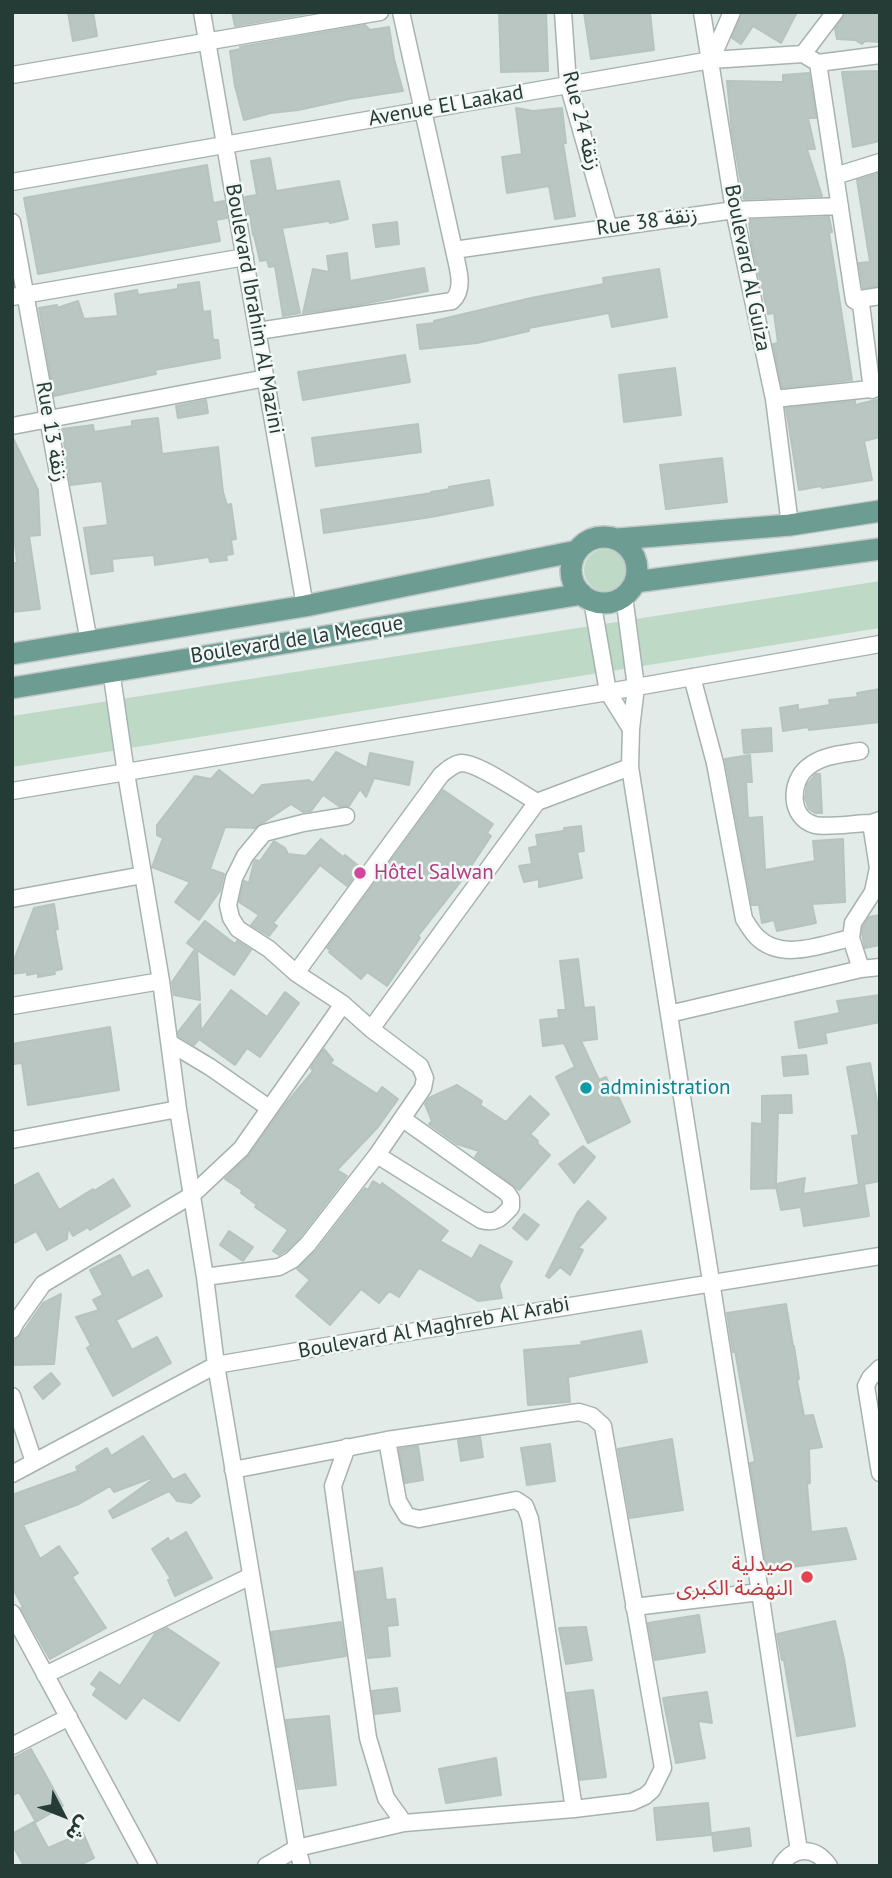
<!DOCTYPE html>
<meta charset="utf-8">
<style>
body{margin:0}
#map{position:relative;width:892px;height:1878px;overflow:hidden;background:#e3ebe8;font-family:"PT Sans","Noto Sans Arabic",sans-serif}
canvas{display:block}
.frame{position:absolute;inset:0;border:14px solid #253b36;pointer-events:none}
.north{position:absolute;left:28px;top:1780px;width:70px;height:70px;-webkit-text-stroke:5px #f3f8f6;paint-order:stroke;rotate:132deg;font-size:19px;font-weight:700;line-height:28px;text-align:center;color:#253b36}
.north::after{content:'';display:block;margin:auto;width:24px;height:32px;background:#253b36;clip-path:polygon(50% 0,100% 100%,50% 72%,0 100%)}
</style>
<div id="map">
<canvas width="892" height="1878"></canvas>
<div class="frame"></div>
<div class="north">ش</div>
</div>
<script>
const g = document.querySelector('canvas').getContext('2d');
g.lineJoin = 'round';
function fill(path, color) { g.fillStyle = color; g.fill(path, 'evenodd'); }
function stroke(path, color, width, dash) { g.strokeStyle = color; g.lineWidth = width; g.lineCap = dash ? 'butt' : 'round'; g.setLineDash(dash || []); g.stroke(path); }
function label(font, color, halo, rows, align = 'center') {
  g.font = font + ' "PT Sans","Noto Sans Arabic",sans-serif'; g.lineWidth = 5; g.setLineDash([]); g.textBaseline = 'middle'; g.strokeStyle = halo; g.fillStyle = color; for (const [text, x, y, turn = 0] of rows) {
    g.save(); g.translate(x, y); g.rotate((+turn || 0) * Math.PI / 180); g.textAlign = isNaN(turn) ? turn : align; if (halo) g.strokeText(text, 0, 0); g.fillText(text, 0, 0); g.restore();
  }
}
fill(new Path2D(`
 M584 570a21 21 0 1 1 42 0a21 21 0 1 1-42 0Z
 M880,581V628L12,767V716Z`), '#bedac7');
const building = new Path2D(`
 M68,12H93L97,36L73,41Z
 M232,12H316L235,26Z
 M499,12H546L548,71L501,72Z
 M584,12H650L654,50L591,59Z
 M742,12H797L781,43L753,26L741,44L732,38Z
 M845,12H880V42L865,41L862,44L855,40L837,39L835,29L843,18Z
 M365,25L370,30L389,27L394,59L403,91L349,99L298,110L271,113L244,120L235,86L230,51L241,49L240,47Z
 M880,71V141L853,147L842,72Z
 M809,73L816,118H808L815,149H807L822,196L744,199L732,132L727,81L783,82V75Z
 M516,108L533,111L562,108L566,143H563L575,216L555,219L549,186L507,193L502,157L522,154Z
 M270,158L276,191L339,181L348,219L330,223L329,221L282,228L300,313L283,316L275,266L269,267L267,260L260,261L254,235H253L250,214H248L245,197L257,195L251,161Z
 M207,165L213,203L224,201L227,218L216,220L220,241L38,274L24,198Z
 M880,173V286L863,288L859,263L870,262L857,180Z
 M829,217L832,232L829,233L852,380L782,388L773,344L778,343L774,313L768,314L752,245L749,220Z
 M397,222L399,244L376,247L373,225Z
 M347,253L350,281L424,268L428,291L353,306L303,313L313,269L329,272L327,256Z
 M659,269L667,317L612,327L609,313L529,328V331L477,343L420,349L417,325L434,323V321L531,298L604,284L603,278Z
 M199,282L203,312L210,311L213,340H218L220,358L155,370L156,374L54,396L39,308L57,305V308L78,301L84,319L118,316L115,294L137,290L138,295L178,289V285Z
 M405,355L410,382L303,400L298,372Z
 M675,368L681,415L624,422L619,375Z
 M880,399V437L864,441L872,480L822,488L821,486L799,490L786,408L855,401V405Z
 M206,400L208,413L178,418L176,406Z
 M158,418L162,454L218,447L223,492L227,505L231,504L236,539L231,540L233,554L226,555L227,560L210,562L209,557L155,565L154,555L112,559L113,571L91,574L84,528L108,525L102,481L71,485L62,429L93,425L94,432L132,426V421Z
 M418,424L421,452L316,466L312,438Z
 M12,436L38,490L40,535L29,536L40,609L12,612V563H17L12,516Z
 M722,458L727,502L666,509L660,465Z
 M489,480L493,505L431,517L324,533L321,510L432,493L431,492L450,489L449,487Z
 M880,689V722L809,730L808,727L783,731L780,708L798,705V710L830,705L829,700L858,697L857,693Z
 M771,728L772,751L744,753L742,730Z
 M336,752L367,768L370,753L413,762L409,785L374,778L366,797L360,789L349,806H339L323,795L311,811L303,812L291,804L255,828L225,827L210,869L224,874L220,891L199,920L175,902L190,882L152,867L163,838L157,835V825L195,776L211,779L219,770L253,796L262,785L309,780L313,783Z
 M750,755L752,782H746L748,818L762,817L765,870L815,861L813,841L843,839L845,902L812,904L816,923L777,931L774,920L762,923L759,905H752L725,759Z
 M816,774H820L822,813H815L809,809L805,798L807,785Z
 M443,790L493,824L487,833L491,836L462,880L418,936L420,938L387,986L367,972L361,979L329,952L331,950L327,948Z
 M581,826L584,851L577,852L582,878L539,887V879L524,882L519,866L532,864L529,848L538,846L536,835L564,831V828Z
 M321,839L343,857L345,855L360,867L347,886L320,865L273,923L277,926L269,936L251,925L259,915L239,902L244,881L249,883L254,862L255,860L260,861L274,841L285,848L288,854L306,856Z
 M54,904L58,929L55,930L62,969L54,971L55,974L38,977V973L27,975V972L12,974V965L34,908Z
 M880,915V945L865,948L862,933L863,927L869,917Z
 M205,921L235,944L237,941L251,950L234,975L197,950L200,1000L174,995L172,982L195,949L187,943Z
 M578,959L584,1008L594,1007L597,1039L581,1041L599,1080L606,1077L616,1097L618,1096L630,1122L588,1143L556,1077L575,1067L564,1043L543,1046L540,1020L559,1018L558,1010H566L560,961Z
 M231,990L267,1017L285,992L299,1003L260,1057L247,1048L235,1065L199,1039L194,1045L179,1036L178,1032L200,1004L201,1031Z
 M880,995V1022L825,1033L827,1043L799,1048L795,1022L840,1013L837,1001Z
 M110,1027L119,1090L28,1105L22,1063L14,1064L12,1044Z
 M324,1049L333,1060L330,1063L377,1094L382,1087L398,1099L378,1127L337,1170L347,1176L300,1237L286,1251L279,1255L273,1251L288,1230L255,1207L257,1205L241,1193L242,1190L225,1179L249,1155L284,1106L313,1071L311,1068Z
 M806,1055L808,1074L784,1076L782,1057Z
 M870,1063L880,1118V1181L859,1185L852,1136L859,1135L847,1067Z
 M457,1085L482,1101L480,1105L506,1122L530,1096L549,1114L530,1134L538,1141L537,1143L550,1155L519,1190L475,1157L479,1151L457,1144L429,1124L432,1121L425,1104L429,1098Z
 M791,1095L792,1113H778L776,1184L805,1178L803,1194L864,1184L869,1216L804,1226L801,1207L781,1210L776,1186V1188L751,1189L752,1123L762,1124V1096Z
 M583,1146L595,1157L574,1183L559,1164Z
 M38,1173L59,1210L93,1189L94,1191L113,1179L130,1206L90,1230L88,1227L73,1236L68,1227L67,1239L47,1250L36,1231L12,1244V1187Z
 M373,1181L381,1186L382,1183L448,1231L440,1241L472,1259L480,1245L512,1262L499,1285L502,1298L478,1301L419,1268L399,1297L389,1291L379,1303L361,1289L330,1325L296,1296L310,1280L297,1269L316,1251L365,1188L368,1190Z
 M588,1201L606,1218L578,1248L583,1250L570,1275L560,1267L549,1278L546,1276L578,1212Z
 M524,1214L539,1225L527,1240L513,1228Z
 M229,1231L253,1247L243,1261L220,1245Z
 M120,1255L132,1278L148,1270L162,1296L116,1320L132,1350L157,1337L171,1363L113,1396L87,1348L91,1345L76,1317L99,1310L93,1300L103,1295L90,1270Z
 M61,1294L54,1364L12,1365V1345L15,1340L21,1335L43,1303Z
 M786,1304L793,1346H794L799,1379L797,1380L804,1416L813,1415L822,1447L809,1449L810,1483L807,1484L811,1532L846,1528L856,1559L767,1570L750,1463L755,1462L735,1351L733,1352L727,1313Z
 M641,1331L647,1362L568,1377L570,1402L528,1405L524,1350L582,1345L581,1342Z
 M51,1373L60,1384L43,1399L34,1387Z
 M143,1436L173,1480L185,1474L200,1496L191,1503L177,1501L169,1491L113,1518L109,1511L152,1480L151,1478L114,1492L110,1486L79,1504L23,1525L40,1559L59,1546L78,1573L72,1577L106,1628L50,1659L21,1608L23,1607L12,1587V1495L78,1471L76,1467L107,1448L111,1456Z
 M480,1437L483,1457L461,1461L458,1440Z
 M672,1439L683,1510L630,1518L618,1449Z
 M550,1444L555,1481L527,1485L521,1448Z
 M418,1446L423,1480L405,1483L399,1449Z
 M186,1532L212,1578L175,1596L168,1580L171,1579L152,1549L168,1538L170,1542Z
 M382,1568L386,1600L395,1599L398,1625L387,1626L390,1656L368,1658L355,1572Z
 M699,1615L705,1652L655,1660L648,1623Z
 M835,1621L844,1659L855,1726L797,1736L784,1660H782L777,1634Z
 M341,1622L346,1656L277,1667L271,1632Z
 M586,1627L592,1660L566,1664L559,1628Z
 M167,1628L219,1663L179,1721L143,1697L126,1719L93,1695L97,1688L91,1684L100,1672L120,1686L155,1634Z
 M397,1688L400,1711L375,1714L372,1691Z
 M593,1690L606,1777L580,1780L567,1693Z
 M707,1692L712,1723L698,1721L705,1758L676,1763L663,1698Z
 M329,1716L336,1785L298,1789L286,1720Z
 M31,1749L63,1806L36,1822L19,1792L12,1796V1759Z
 M496,1758L501,1795L446,1803L439,1769Z
 M708,1803L711,1835L657,1840L654,1808Z
 M34,1822L48,1848L83,1833L94,1858L78,1866H24L12,1844V1834Z
 M749,1828L751,1846L714,1851L712,1833Z`);
fill(building, '#b9c6c1');
stroke(building, '#b6c4bf', 2);
const minor = new Path2D(`
 M202,12L305,606
 M563,12L568,84L609,228
 M702,12L734,210L774,399L790,525
 M803,54L835,12
 M711,60L732,12
 M818,63L854,300L861,304L872,390
 M12,75L380,12
 M835,176L880,162
 M12,182L711,60L803,54L818,63L880,55
 M12,222L89,642
 M454,250L734,210L840,206
 M12,297L245,257
 M854,300L880,296
 M258,331L452,301C466,289 457,266 454,250L401,12
 M774,399L880,388
 M12,426L266,378
 M624,596L636,687L631,729L630,767L760,1592L799,1851
 M592,600L608,692L631,729
 M111,670L126,773L161,981L178,1109L205,1277L216,1365L297,1848L302,1866
 M692,677L715,763L744,919C748,925 752,932 757,937C782,962 823,944 851,938
 M860,751C843,754 822,755 808,767C789,782 789,818 815,825C828,828 856,823 871,823
 M12,791L608,692L880,644
 M880,820L871,823L878,868L873,892L853,923L851,938L861,969L880,967
 M12,899L143,875
 M296,973L441,775C447,770 453,764 461,763C477,762 521,793 537,802
 M12,1006L161,981
 M669,1014L861,969
 M371,1029L537,802L630,767
 M170,1043L210,1067L269,1108
 M12,1140L178,1109
 M377,1155L481,1220C496,1224 501,1218 511,1207V1199L507,1193L403,1119
 M205,1277L279,1267L292,1260L308,1244L377,1155L423,1088L425,1078L420,1066L371,1029L343,1004L296,973L269,949L238,929L231,918L228,905L234,878L245,856L264,833L303,823L346,816
 M12,1330L16,1322L43,1284L192,1195L241,1149L343,1004
 M880,1368L870,1378L866,1386L880,1473
 M12,1396L34,1462
 M387,1440L398,1501L407,1516L419,1519L516,1500L525,1506L530,1519L574,1809
 M347,1447L333,1486L368,1738L386,1798L404,1823
 M233,1470L387,1440L579,1412L592,1416L603,1426L663,1768L652,1790L645,1796L632,1802L574,1809L404,1823L297,1848L266,1866
 M12,1474L216,1365L379,1337L880,1256
 M634,1607L760,1592
 M12,1613L149,1866
 M45,1675L251,1576
 M12,1746L69,1717
 M781,1866C793,1845 816,1847 829,1866`);
const primary = new Path2D(`
 M571 570a33 33 0 1 1 66 0a33 33 0 1 1-66 0Z
 M618,539L790,525L880,511
 M635,582L880,549
 M12,654L305,606L577,551
 M12,688L582,594`);
stroke(minor, '#a6b3af', 19);
stroke(primary, '#c2c8c7', 24);
stroke(minor, '#fff', 16);
stroke(primary, '#6c9c92', 21);
for (const [x, y, r, color] of [
 [360,873,7,"#d1479c"],
 [586,1088,7,"#0f9aa8"],
 [807,1577,7,"#e0444e"]
]) { const dot = new Path2D(); dot.arc(x, y, r, 0, 2 * Math.PI); g.fillStyle = color; g.fill(dot); stroke(dot, '#f3f8f6', 2.5); }
label('21px', '#253b36', '#f3f8f6', [
 ["Avenue El Laakad",446,106,-10],
 ["Rue 24 زنقة",581,121,76],
 ["Rue 38 زنقة",647,222,-8],
 ["Boulevard Al Guiza",747,268,79],
 ["Boulevard Ibrahim Al Mazini",254,309,80],
 ["Rue 13 زنقة",51,432,80],
 ["Boulevard de la Mecque",297,640,-9],
 ["Boulevard Al Maghreb Al Arabi",434,1328,-10]
]);
label('21px', '#b23c85', '#f3f8f6', [
 ["Hôtel Salwan",374,873]
], 'left');
label('21px', '#0d838f', '#f3f8f6', [
 ["administration",600,1088]
], 'left');
label('21px', '#be3a42', '#f3f8f6', [
 ["صيدلية",793,1565],
 ["النهضة الكبرى",793,1589]
], 'right');
</script>
